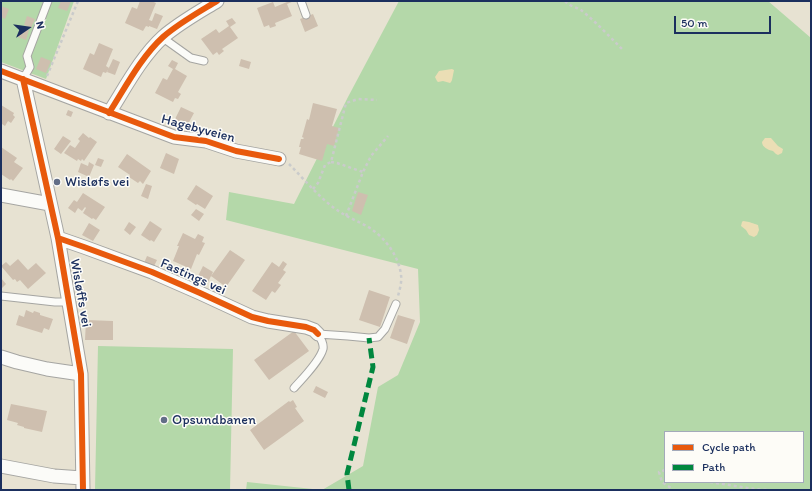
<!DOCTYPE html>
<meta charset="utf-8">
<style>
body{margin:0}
#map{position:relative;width:812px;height:491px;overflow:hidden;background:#e7e2d2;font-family:Itim,sans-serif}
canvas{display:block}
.frame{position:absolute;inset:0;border:2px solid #1b2f5e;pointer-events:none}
.legend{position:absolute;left:664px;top:431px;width:140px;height:52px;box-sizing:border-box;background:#fdfcf7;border:1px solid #a3aaba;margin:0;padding:5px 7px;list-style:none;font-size:12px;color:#1b2f5e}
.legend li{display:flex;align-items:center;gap:8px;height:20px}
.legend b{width:20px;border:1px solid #a3aaba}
.north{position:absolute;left:8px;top:8px;width:40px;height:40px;-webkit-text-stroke:3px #fdfcf7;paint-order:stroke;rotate:77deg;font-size:11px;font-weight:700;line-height:16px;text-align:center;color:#1b2f5e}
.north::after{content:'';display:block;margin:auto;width:14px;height:18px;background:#1b2f5e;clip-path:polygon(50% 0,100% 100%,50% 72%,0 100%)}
.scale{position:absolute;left:674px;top:16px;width:97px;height:18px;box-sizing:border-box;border:2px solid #1b2f5e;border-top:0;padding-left:5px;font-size:12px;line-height:14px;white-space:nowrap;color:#1b2f5e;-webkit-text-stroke:3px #fdfcf7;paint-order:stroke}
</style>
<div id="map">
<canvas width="812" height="491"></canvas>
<div class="frame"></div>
<ul class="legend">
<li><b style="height:5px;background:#e8590c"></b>Cycle path</li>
<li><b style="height:5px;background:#00873e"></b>Path</li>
</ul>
<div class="north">N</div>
<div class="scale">50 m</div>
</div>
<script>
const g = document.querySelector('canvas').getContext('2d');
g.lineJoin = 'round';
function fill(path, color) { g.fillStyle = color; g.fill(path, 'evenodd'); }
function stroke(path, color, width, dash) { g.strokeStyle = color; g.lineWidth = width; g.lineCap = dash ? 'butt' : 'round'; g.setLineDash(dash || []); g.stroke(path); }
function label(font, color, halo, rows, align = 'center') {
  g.font = font + ' Itim,sans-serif'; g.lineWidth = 3; g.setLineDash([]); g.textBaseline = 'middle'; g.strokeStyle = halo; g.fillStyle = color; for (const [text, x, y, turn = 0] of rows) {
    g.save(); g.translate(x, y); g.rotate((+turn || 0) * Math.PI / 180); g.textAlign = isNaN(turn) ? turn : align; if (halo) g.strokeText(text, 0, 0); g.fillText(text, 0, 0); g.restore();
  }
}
fill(new Path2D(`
 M1,1H74L46,79L1,62Z
 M399,1H768L811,38V490H246L247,482L322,490L363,466L378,387L398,375L420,322L418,269L226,220L229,192L294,204L348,97ZM665,432H803V482H665Z
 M98,346L233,349L230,490H95Z`), '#b4d8a9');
fill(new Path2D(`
 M452,69L454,70L452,80L451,82L450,83L443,81L438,82L437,81L435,77L439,71Z
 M765,138H771L778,146L783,149L782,153L778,155L776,154L773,151C768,150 762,147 762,142Z
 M743,221L749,222L758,225L759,230L757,235L754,237L749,235L746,230L741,226L742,222Z`), '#ebdeb5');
fill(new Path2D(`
 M61,1H71L67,11L58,8Z
 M140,1H151L156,3L149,20L152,21L155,13L163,16L157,29L149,26V27L146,26L143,31L125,23L132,7L137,9Z
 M286,1H294L287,4L292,16L275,23L276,26L270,28L269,25L264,27L257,8L273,2L275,7L287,2Z
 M1,6L9,9L5,19L1,17Z
 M313,14L318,26L305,32L300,19Z
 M27,16L35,19L31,28L24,25Z
 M232,18L236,23L230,27L238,38L222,49L224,51L219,55L217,52L213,55L201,39L216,29L219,33L229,26L226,21Z
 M21,28H22L29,30L26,40L18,37Z
 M99,43L113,49L106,66L109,68L106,73L103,72L101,77L83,69L90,53L94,55Z
 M41,57L51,61L46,73L36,69Z
 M113,59L120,62L115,75L107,72Z
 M241,59L251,62L249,69L239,66Z
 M172,60L178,63L175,69L187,76L178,92L181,94L178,99L175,98L173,102L155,93L163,78L167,80L173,69L168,66Z
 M313,103L337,109L332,126L339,128L334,146L327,144L322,161L299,154L301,147H299L301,139H303L304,138L302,137L307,119L309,120Z
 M1,105L14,113L13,115L15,117L11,123L8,121L5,126L2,124L1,126Z
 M181,107L194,113L187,126L175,119Z
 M68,110L73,112L71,117L66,115Z
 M83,133L89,138L90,137L97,142L84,161L82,159L81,161L78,159L77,161L64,153L70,145L75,148L80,141L78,139Z
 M63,136L71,141L61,154L54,149Z
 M1,147L17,158L14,162L23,168L13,181L11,179L10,180L1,174L2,171H1Z
 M166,153L179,159L174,174L160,168Z
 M127,154L151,171L143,184L140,181L138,183L129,177L130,175L118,167Z
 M98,158L104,160L101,167L95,165Z
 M89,162L94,165L89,177L78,172L81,163L88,166Z
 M146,184L152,186L148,199L141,196Z
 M196,185L213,196L205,209L197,204L196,205L187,199Z
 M358,192L368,195L361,215L352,211Z
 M83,193L105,207L96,220L93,218L92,219L83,213L86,208L85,207L82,211L78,208L75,213L68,208L74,200L77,202Z
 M196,209L204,214L199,221L191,215Z
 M150,221L162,229L154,242L151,240L150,241L141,235Z
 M129,222L136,227L130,235L124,230Z
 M89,223L100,230L93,241L82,235Z
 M183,233L195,239L198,234L204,237L202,242L205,243L199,255L197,254L191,269L173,261L179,246H177Z
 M230,250L245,260L226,287L211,276Z
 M147,256L157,260L154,266L144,263Z
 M18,259L28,270L36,263L46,273L28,289L20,280L17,282L15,279L13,280L1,266L6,262L10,266Z
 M283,261L287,264L283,270L286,272L278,283L281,285L275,293L272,291L266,300L252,291L272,262L279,267Z
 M203,266L213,272L206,286L196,280Z
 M1,278L6,284L1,289Z
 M369,290L390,297L380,327L359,320Z
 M26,310L33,313L34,311L40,313V315L53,319L49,330L44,328L42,333L16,325L19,315L24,317Z
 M398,315L415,320L407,344L390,338Z
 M86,320L113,321V340H85Z
 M294,331L309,351L269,380L254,360Z
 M316,386L328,392L325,398L313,392Z
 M293,400L297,407L295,408L304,421L264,450L250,430L289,401L290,402Z
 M11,404L47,411L42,432L24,428V427L17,425L18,423L7,420Z`), '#cebfaf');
const service = new Path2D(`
 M301,1L306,15
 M163,38L191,58L204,61
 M23,79L30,67L27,56L48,1
 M1,296L55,302H69
 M318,334L348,336L369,338L378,337L385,329L396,304
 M294,388C302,379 320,361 323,349C324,344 321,339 318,334`);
const minor = new Path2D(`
 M1,71L174,137L206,141L236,151L279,159
 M23,79L58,238L81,374L83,490
 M109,113C125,88 141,57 163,37C179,23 199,12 217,1
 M1,195L50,204
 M58,238L84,247L152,272L200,293L252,317L268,321L306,327L314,330L318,334
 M1,357L17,362L47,369L81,374
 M1,466L54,476L82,478`);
stroke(service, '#a5a5a2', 9);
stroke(minor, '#a5a5a2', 15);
stroke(new Path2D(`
 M565,1C569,6 576,7 581,10C596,22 609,36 622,49
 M47,76L78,1
 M331,162L337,163L363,172
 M289,164C305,180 321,200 340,212C349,218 360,222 370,228C385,238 399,256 401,275C402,281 400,289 398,296
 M313,189L318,183L325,165L331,162L346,103L358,99L377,100
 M346,216L363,172L371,156L388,136
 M665,470L659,472L662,482L671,488
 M710,482L754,489L769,490`), '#cacbcb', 2.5, [3, 3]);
stroke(service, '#fbfbf8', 7);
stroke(minor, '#fbfbf8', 13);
stroke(new Path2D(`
 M349,490L347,474L373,367L369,338`), '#00873e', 5, [10, 5]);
stroke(new Path2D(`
 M1,71L174,137L206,141L236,151L279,159
 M23,79L58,238L81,374L83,490
 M109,113C125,88 141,57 163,37C179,23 199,12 217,1
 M58,238L84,247L152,272L200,293L252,317L268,321L306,327L314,330L318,334`), '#e8590c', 6);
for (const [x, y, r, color] of [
 [57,182,4,"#626e87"],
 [164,420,4,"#626e87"]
]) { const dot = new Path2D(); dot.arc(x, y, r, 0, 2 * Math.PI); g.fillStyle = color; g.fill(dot); stroke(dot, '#fdfcf7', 1.5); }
label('14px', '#1b2f5e', '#fdfcf7', [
 ["Hagebyveien",198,129,15],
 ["Fastings vei",193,277,24],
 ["Wisløffs vei",80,293,80]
]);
label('14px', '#1b2f5e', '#fdfcf7', [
 ["Wisløfs vei",65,182],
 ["Opsundbanen",172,420]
], 'left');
</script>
